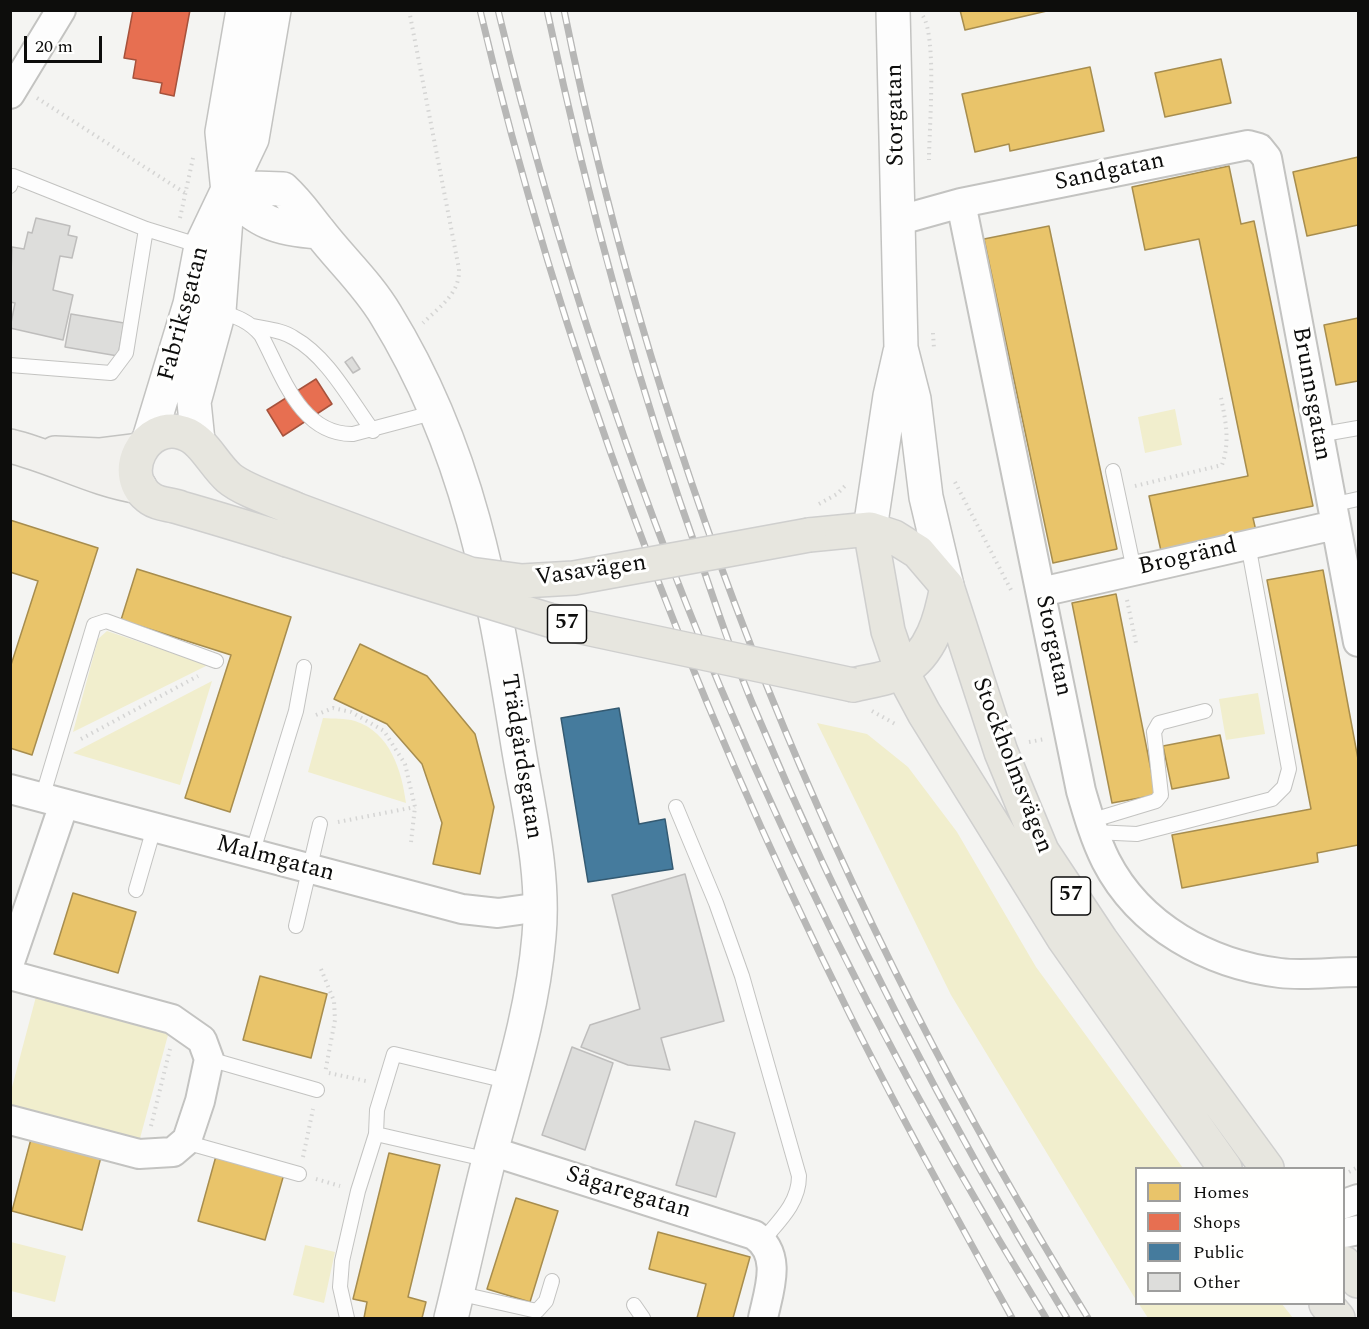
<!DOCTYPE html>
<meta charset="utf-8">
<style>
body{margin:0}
#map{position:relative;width:1369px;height:1329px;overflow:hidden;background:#f4f4f2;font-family:Spectral,serif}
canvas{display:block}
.frame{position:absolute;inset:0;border:12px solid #0d0d0c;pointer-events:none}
.legend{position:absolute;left:1135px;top:1167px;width:210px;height:138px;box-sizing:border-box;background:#fffffe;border:2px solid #9e9e9d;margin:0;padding:8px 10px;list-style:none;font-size:18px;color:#0d0d0c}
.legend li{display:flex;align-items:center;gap:12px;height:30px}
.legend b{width:30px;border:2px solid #9e9e9d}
.scale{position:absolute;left:24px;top:36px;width:78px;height:27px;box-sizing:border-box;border:3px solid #0d0d0c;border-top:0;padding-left:8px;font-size:18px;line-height:21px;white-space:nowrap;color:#0d0d0c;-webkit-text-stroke:4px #fffffe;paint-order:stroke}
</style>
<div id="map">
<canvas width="1369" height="1329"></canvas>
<div class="frame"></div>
<ul class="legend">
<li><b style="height:16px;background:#e9c46a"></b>Homes</li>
<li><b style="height:16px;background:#e76f51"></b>Shops</li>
<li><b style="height:16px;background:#457b9d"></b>Public</li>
<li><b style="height:16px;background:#dddddb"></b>Other</li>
</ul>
<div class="scale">20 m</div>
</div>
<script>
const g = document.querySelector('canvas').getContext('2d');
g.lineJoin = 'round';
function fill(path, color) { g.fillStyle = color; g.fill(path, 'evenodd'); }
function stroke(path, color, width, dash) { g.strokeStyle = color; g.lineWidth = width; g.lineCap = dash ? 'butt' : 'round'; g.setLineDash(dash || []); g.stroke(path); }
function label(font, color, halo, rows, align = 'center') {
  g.font = font + ' Spectral,serif'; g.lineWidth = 6; g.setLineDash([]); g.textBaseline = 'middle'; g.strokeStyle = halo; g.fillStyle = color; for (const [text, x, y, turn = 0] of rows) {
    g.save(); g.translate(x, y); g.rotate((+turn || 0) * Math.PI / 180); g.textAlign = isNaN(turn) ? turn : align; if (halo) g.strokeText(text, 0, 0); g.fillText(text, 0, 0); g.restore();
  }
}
fill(new Path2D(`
 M1175,409L1182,445L1145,453L1138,417Z
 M107,631L208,665L73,732L98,639Z
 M212,681L180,785L73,753Z
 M1258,693L1265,734L1226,740L1219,699Z
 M323,718C333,719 345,718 355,721C390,732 402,771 406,803L308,772Z
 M817,723L867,734L908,767L957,832L1036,967L1183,1168H1136V1300L951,995Z
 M38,989L171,1024L139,1142L11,1108V1091Z
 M11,1242L66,1256L55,1302L11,1291Z
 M305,1245L335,1252L324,1303L293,1295Z
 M1139,1304H1282L1293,1318H1148Z`), '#f1eecd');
const homes = new Path2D(`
 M960,10H1051L965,30Z
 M1221,59L1231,103L1165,117L1155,73Z
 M1090,67L1104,131L1010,151L1009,144L975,152L962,94Z
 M1358,157V225L1307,236L1293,172Z
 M1229,166L1241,224L1254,221L1313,506L1253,518L1256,531L1161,551L1149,496L1248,476L1199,239L1145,250L1132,187Z
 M1049,226L1117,549L1053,563L984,239Z
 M1358,318V381L1336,385L1324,325Z
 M10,520L98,548L32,755L10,748V668L38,581L10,572Z
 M137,569L291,617L230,812L185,798L231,655L121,620Z
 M1323,570L1358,759V845L1317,853L1318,862L1182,888L1172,835L1311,809L1267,580Z
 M1116,594L1156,795L1112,803L1072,603Z
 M360,644L427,676L475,734L494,807L480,874L433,864L442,823L422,764L387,724L334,699Z
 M1220,735L1229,778L1172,789L1163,746Z
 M73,893L136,912L118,973L54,954Z
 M260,976L327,994L311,1058L243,1040Z
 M31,1139L101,1157L82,1230L12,1211Z
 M389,1153L440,1165L408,1297L426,1302L422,1318H364L367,1302L353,1299Z
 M216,1156L284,1174L265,1240L198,1221Z
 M516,1198L558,1211L530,1302L487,1289Z
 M658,1232L750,1257L733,1318H697L706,1284L649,1269Z`);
fill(homes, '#e9c46a');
stroke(homes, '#a78d4e', 1.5);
const shops = new Path2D(`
 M133,10H190L174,96L160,93L162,83L133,78L136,60L124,58Z
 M316,379L332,404L283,436L267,410Z`);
fill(shops, '#e76f51');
stroke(shops, '#a6523c', 1.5);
const public = new Path2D(`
 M619,708L639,824L665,819L673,869L588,882L561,718Z`);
fill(public, '#457b9d');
stroke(public, '#345a72', 1.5);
const building = new Path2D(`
 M36,218L70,226L68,235L77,237L72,258L60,256L53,290L73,295L63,340L10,328L15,303L10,302L12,247L24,249L28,232L32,233Z
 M71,314L124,323L118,356L65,347Z
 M352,357L360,369L353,373L345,362Z
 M685,874L724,1021L661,1038L670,1070L628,1065L581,1047L590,1025L640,1009L612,895Z
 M572,1047L613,1063L585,1150L542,1135Z
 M695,1121L735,1133L716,1197L676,1185Z`);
fill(building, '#dddddb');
stroke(building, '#bebdbc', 1.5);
const service = new Path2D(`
 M10,186L13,176L146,229L201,246
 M219,311C237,317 249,321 261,335C282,374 300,435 353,434L436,412
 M253,326C267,329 282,330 294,338C328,357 350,400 373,431
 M10,365L111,373L126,353L146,229
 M1318,435L1358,428
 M1113,471L1134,570
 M1331,505L1358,499
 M42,798L94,625L106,621L216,661
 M676,807L716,903L742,976L799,1176C799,1203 779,1221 763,1240
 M1090,821L1156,801L1161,795L1154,732L1159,723L1205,711
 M1094,832L1137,834L1272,799L1284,787L1289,769L1248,544
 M252,854L296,711L304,667
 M136,890L154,828
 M296,926L320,824
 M209,1059L317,1090
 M376,1134L489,1160
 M185,1142L299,1174
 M457,1293L537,1311L546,1301L552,1281
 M634,1305L643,1318
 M347,1318L340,1287L342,1261L358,1191L376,1134L377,1110L394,1054L511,1082`);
const minor = new Path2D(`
 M10,94L61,10
 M961,203L1081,791C1088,815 1095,839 1106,861C1140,927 1209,964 1280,973C1305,976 1333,972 1358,972
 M900,220L961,203L1248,145L1259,148L1267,158L1358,642
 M1041,592L1335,525
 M10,789L462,909L498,913L541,907
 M10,962L64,804
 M10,975L172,1019L202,1040L209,1059L200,1101L187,1140L173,1152L139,1154L10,1120
 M491,1151L754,1235C783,1254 769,1290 763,1318
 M1344,1204L1358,1199
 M1344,1233L1358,1230`);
const tertiary = new Path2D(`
 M893,10L901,348L914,399L926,497L947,586
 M228,192L253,188L283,189C299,204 305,214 318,230C340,259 367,283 386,315C469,450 492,586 517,739C527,803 545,871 539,936C533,1009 511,1078 492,1148C477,1204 465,1262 451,1318
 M228,192C258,222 276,229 319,232
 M149,439L190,304L201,246L252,139L274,10
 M198,441L194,402L219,311L228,192L222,132L243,10
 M870,529L890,396L900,352`);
const secondary = new Path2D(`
 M10,446C55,457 94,480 140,487
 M55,453L99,455L139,450`);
const primary = new Path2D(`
 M870,529L888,631L902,672L924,713L1064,939L1225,1168
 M809,535L870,529L894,537L918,552L947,586L1001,752L1042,851L1101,940L1267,1168
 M287,540C252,529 216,518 181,508C171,504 160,505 151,499C116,476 145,420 183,433C203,439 213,464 229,478C243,490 277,501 295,509
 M853,685C868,681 889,679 902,671C932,653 941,618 947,586
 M1344,1263L1358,1281
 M1326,1304L1338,1318`);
stroke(service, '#c3c3c1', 16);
stroke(minor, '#c3c3c1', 32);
stroke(tertiary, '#c3c3c1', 36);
stroke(secondary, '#c3c3c1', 36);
stroke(primary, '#cfcfce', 36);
stroke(new Path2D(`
 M409,10L459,269C460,294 439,307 423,323
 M923,16C937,38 929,130 929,160
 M37,98L185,193
 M180,218L193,158
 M933,333L934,349
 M955,482L1011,590
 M1135,486L1222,465C1230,442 1226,422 1221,398
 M819,504L837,494L847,484
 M1127,600L1136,643
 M872,711L897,725
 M316,715L333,708L351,712L384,731L405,764L415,807L411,842
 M81,739L198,676
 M1029,742L1045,739
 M338,822L415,807
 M321,969L334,1001L335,1020L325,1073
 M329,1073L366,1081
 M151,1126L170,1049
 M303,1157L313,1109
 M1349,1172L1358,1167
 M316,1179L340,1186`), '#d5d5d4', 4, [1.5, 4.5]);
stroke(service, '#fdfdfd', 14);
stroke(minor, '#fdfdfd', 28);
stroke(tertiary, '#fdfdfd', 33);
stroke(secondary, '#f2f1ee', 33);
stroke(primary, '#e7e6df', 33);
const rail = new Path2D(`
 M480,10C563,360 691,696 851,1017C902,1119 957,1219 1012,1318
 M498,10C612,480 793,907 1046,1318
 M547,10C587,199 637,384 702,565C719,614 735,664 756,712C844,922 949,1124 1067,1318
 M564,10C660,482 836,909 1088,1318`);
stroke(rail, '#b7b7b6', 7);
stroke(rail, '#fffffe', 4.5, [14]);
const primaryBridge = new Path2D(`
 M295,509L470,574L522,581L574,578L809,535
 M287,540L549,620L853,685`);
stroke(primaryBridge, '#cfcfce', 36, []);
stroke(primaryBridge, '#e7e6df', 33);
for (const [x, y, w] of [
 [567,624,39],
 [1071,896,39]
]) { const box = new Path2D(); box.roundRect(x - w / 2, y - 19, w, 38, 4.5); g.fillStyle = '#fffffe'; g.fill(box); stroke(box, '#0d0d0c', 1.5); }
label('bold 22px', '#0d0d0c', null, [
 ["57",567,624],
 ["57",1071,896]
]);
label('24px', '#0d0d0c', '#fffffe', [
 ["Storgatan",897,115,-91],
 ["Sandgatan",1110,173,-12],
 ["Fabriksgatan",185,314,-75],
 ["Brunnsgatan",1310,394,80],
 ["Brogränd",1188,558,-13],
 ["Vasavägen",591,572,-8],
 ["Storgatan",1052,646,78],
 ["Trädgårdsgatan",520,757,81],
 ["Stockholmsvägen",1011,766,69],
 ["Malmgatan",275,860,15],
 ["Sågaregatan",628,1194,17]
]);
</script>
